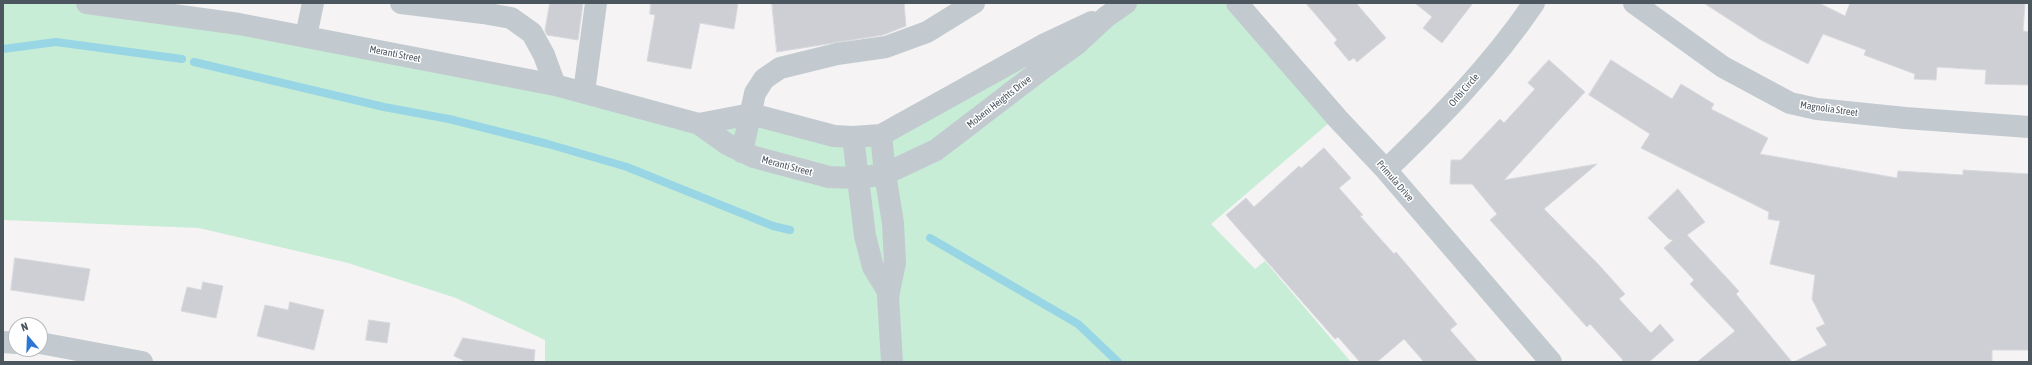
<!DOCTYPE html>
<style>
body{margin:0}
#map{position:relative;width:2032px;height:365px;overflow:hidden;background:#f5f3f3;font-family:"Asap Condensed",sans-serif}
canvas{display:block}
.frame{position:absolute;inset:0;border:4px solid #4c565f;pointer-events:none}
.north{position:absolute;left:8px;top:317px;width:40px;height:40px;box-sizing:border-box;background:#fff;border:1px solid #b7bbbf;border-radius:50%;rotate:341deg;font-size:11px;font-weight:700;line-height:16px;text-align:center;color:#4c565f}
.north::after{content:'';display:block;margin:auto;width:14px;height:18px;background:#2c77d5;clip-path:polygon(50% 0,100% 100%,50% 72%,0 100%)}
</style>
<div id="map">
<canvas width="2032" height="365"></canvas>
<div class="frame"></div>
<div class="north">N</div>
</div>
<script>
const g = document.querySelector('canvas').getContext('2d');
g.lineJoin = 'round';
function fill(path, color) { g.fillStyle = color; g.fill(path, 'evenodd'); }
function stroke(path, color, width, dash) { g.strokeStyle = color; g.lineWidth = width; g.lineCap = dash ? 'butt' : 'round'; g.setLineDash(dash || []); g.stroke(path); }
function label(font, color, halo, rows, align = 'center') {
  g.font = font + ' "Asap Condensed",sans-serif'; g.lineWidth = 3; g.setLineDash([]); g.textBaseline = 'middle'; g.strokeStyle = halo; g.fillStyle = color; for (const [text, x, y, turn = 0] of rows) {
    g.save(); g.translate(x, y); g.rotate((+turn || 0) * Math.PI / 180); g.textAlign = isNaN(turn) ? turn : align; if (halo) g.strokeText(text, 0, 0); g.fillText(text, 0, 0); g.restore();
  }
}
fill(new Path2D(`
 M3,3H101L673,115L733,116L855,137L1124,3H1238L1337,116L1211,224L1255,269L1265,261L1351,362H545V340L456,298L348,263L199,228L3,220Z`), '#c7edd6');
stroke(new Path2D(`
 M3,49L56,42L182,59
 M194,62L384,107L449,119L548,144L627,167L773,226L790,230
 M930,238L1078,324L1118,362`), '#98d6e5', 8);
const building = new Path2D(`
 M550,3H583L578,40L547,35L545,31Z
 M651,3H738L734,29L700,23L691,69L647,61L655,15L650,14Z
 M772,3H904L906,26L883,35L777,52Z
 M1306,3H1356L1386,38L1357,62L1354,58L1349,61L1334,43L1337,40Z
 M1415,3H1473L1442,43L1423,28L1432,17Z
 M1704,3H1819L1845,16L1850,3H2025L2023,31L2029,32V85L1985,84L1986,70L1937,67L1936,80L1914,79L1915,74L1864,55L1866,50L1823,34L1808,64L1761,40Z
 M1549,60L1585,92L1504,180L1597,164L1544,209L1599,265L1625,294L1619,299L1651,333L1660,324L1674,340L1649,362H1622L1623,360L1590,324L1587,327L1490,220L1497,214L1472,184H1450L1451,160H1461L1500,119L1504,123L1535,89L1528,83Z
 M1611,60L1672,99L1681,84L1714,104L1711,109L1768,138L1760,154L1897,178L1898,171L1963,175V170L2029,174V350H1992V362H1794L1827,345L1816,328L1825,324L1812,299L1815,275L1770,264L1780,221L1768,219L1769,212L1641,148L1650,134L1589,95Z
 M1324,148L1351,178L1339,188L1363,215L1360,216L1394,254L1396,252L1457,324L1450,330L1478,362H1424L1404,339L1377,362H1360L1338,337L1335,339L1226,215L1246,198L1254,207L1299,166L1301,168Z
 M1678,189L1705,222L1687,235L1739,291L1736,294L1792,362H1697L1735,331L1690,284L1694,280L1664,248L1673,240L1669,239L1648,218Z
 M15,258L90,269L84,301L11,290Z
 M203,282L223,286L216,318L181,311L187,287L201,290Z
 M290,302L324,310L314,350L257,336L265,305L288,310Z
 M369,320L390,323L387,343L366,340Z
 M463,338L535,350L534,362H467L454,356Z`);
fill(building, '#cdcfd4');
stroke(building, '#d8d9dd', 1);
stroke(new Path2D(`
 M87,3L239,24L555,85L699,124L727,144L754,157L829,177L858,178L885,174L936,150L1042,69L1077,44L1106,17L1126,3
 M401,3L483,13L511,18L532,33L544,55L555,85
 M1237,3L1338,119L1386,170L1551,362
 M1634,3L1723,67L1790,103L1817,109L1905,118L2029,127
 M306,36L313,3
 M584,92L596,3
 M699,124L751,114L834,136L853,137L881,135L1043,45L1092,22
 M881,135L885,174L893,223L895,263L888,296L892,362
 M853,137L865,236L873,267L889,293
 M742,152L755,93L764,79L780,68L837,54L886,47L927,32L974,3
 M1386,170C1440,118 1492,65 1534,3
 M3,342L16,343
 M40,343L142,362`), '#c2cad0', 22);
label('10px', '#4c565f', '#fff', [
 ["Meranti Street",395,54,11],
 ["Oribi Circle",1464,90,-49],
 ["Mobeni Heights Drive",999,102,-38],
 ["Magnolia Street",1829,109,8],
 ["Meranti Street",787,166,15],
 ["Primula Drive",1395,181,49]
]);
</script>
